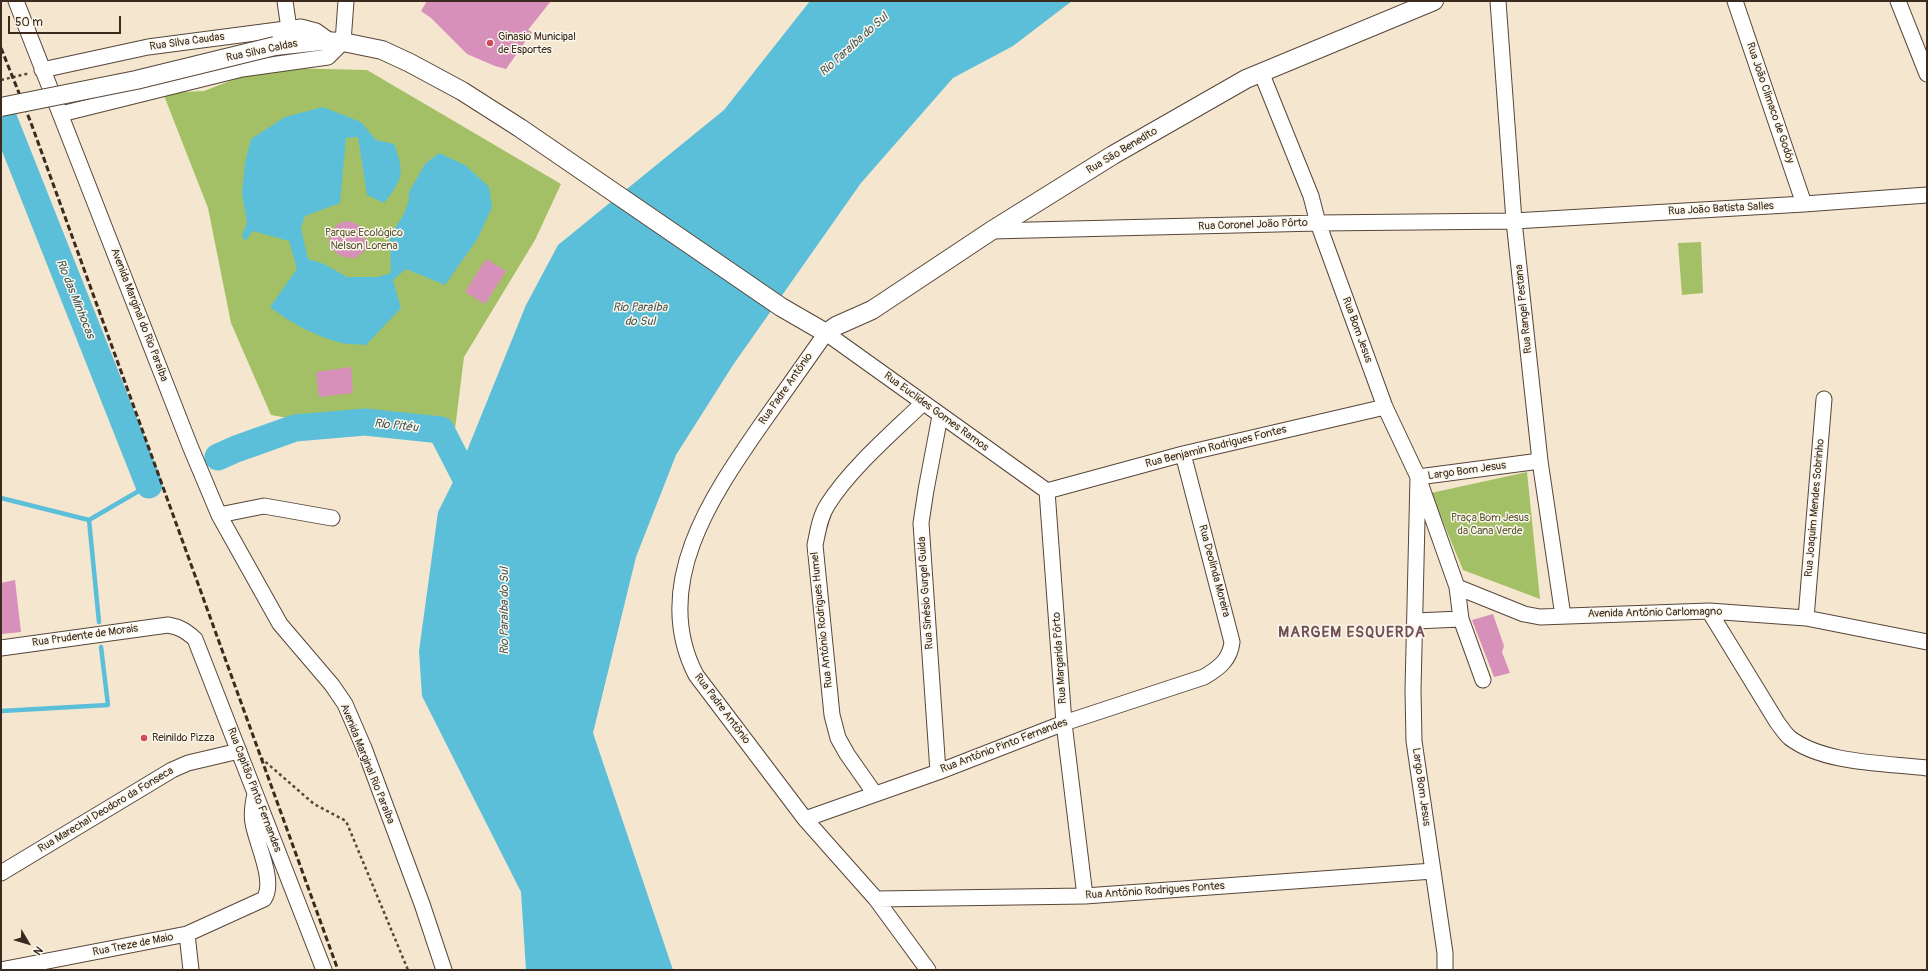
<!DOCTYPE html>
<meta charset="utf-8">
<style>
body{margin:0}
#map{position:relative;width:1928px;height:971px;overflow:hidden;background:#f5e6cf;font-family:Pangolin,sans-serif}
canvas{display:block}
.frame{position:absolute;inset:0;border:2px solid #3b2a1e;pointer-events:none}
.north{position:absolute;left:8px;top:923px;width:40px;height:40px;-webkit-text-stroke:3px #fbf7ec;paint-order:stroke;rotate:128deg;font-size:11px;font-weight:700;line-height:16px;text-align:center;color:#3b2a1e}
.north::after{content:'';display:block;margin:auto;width:14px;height:18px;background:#3b2a1e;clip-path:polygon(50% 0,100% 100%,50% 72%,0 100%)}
.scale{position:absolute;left:8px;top:16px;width:113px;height:18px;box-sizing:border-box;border:2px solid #3b2a1e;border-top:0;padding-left:5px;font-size:12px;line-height:14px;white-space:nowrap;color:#3b2a1e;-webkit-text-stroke:3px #fbf7ec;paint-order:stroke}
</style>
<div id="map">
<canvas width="1928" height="971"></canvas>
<div class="frame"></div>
<div class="north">N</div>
<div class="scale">50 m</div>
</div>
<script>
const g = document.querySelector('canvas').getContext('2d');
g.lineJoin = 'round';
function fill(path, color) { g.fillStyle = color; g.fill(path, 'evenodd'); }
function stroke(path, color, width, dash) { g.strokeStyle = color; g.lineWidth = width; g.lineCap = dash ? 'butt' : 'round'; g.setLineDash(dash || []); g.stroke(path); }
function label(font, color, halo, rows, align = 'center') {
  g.font = font + ' Pangolin,sans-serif'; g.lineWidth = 3; g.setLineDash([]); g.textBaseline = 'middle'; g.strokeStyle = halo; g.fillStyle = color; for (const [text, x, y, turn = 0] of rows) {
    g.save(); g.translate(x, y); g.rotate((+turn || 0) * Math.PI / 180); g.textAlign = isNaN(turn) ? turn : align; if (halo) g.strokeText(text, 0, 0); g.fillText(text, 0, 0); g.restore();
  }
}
fill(new Path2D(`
 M280,68L367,70L561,184L535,240L464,357L455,429L395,425L351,429L271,415L231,323L208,208L163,93L204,91L245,75Z
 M1701,242L1703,293L1682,295L1678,243Z
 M1527,472L1540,599L1463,570L1431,493Z`), '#a3c066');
fill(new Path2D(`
 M810,1H1072L1013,46L953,78L861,183L733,365L676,455L636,557L593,733L673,970H526L521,892L422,696L419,651L438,512L460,468L526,305L558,245L724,110Z
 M323,107L361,122L376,140L394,144C405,173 403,179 384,203L367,195L358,137L346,138L340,203L305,216L301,228L308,259L324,264L347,277H378L391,273L390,236L404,214L409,200V192L425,164L439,153L465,165L489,187L492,207L478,238L445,285L406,269L393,280L401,308L366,345C357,344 347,345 338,342C315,336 289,322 270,307L297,269L289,241L253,231L245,241L242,235L247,223L242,194L245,163L251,139L285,117Z`), '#5cbfda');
stroke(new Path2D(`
 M1,498L89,520L149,485
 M89,520L99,622
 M1,711L108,705L101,647`), '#5cbfda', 4.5);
stroke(new Path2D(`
 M1,112L149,485
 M218,457L236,449L295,428L365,422L441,430L477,500`), '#5cbfda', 27);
fill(new Path2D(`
 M427,1H551L528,30L532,32L506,69L495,66L467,54L431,18L421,11Z
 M350,221L360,226L365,234L366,249L356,258L342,257L334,251L329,243L330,232L339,223Z
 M486,259L506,271L485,304L465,292Z
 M351,367L353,393L319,397L316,372Z
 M15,580L21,632L1,634V583Z
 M1493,614L1504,646L1502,652L1510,673L1494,677L1472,620Z`), '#d690ba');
const minor = new Path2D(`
 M16,1L190,446L219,515L280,624L332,685L345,704L364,748L422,904L444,970
 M285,1L289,29
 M1498,1L1514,221L1540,461L1563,616
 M1735,1L1804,204
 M1898,1L1927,74
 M42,70L148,47L301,27L316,31L330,41
 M1261,72L1311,196L1318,223L1385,407L1418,477L1457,587L1461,619L1415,621
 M61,114L242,69L328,57L343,42L346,1
 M991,231L1318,223L1514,221L1804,204L1927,195
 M1047,491L1064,723L1085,896
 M1047,491L1183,454L1385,407
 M219,515L264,506L332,518
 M1457,587L1524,614L1540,617L1709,611L1806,618L1927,642
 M1709,611L1777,722C1781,727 1785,734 1790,738C1824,764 1886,763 1927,768
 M1806,618L1824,399
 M1461,619L1483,680
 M1,648L168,625C180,627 186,631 195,639L324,970
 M938,772L921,523L926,490L940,416
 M875,794L847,754L838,738L832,715L815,545C818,531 820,516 828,504C851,468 892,433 923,403
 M805,819L938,772L1064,723L1204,677C1219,668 1230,660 1232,642L1183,454
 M1,873L172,770L188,763L239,751
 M876,899L1085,896L1433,871
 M187,934L191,970
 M1,970L187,934L264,899C276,881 256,843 253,823C251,813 253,803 255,794
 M928,970L876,899L805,819L696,675C650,586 711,497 761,425C783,394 804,364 826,333L1047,491
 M1445,970V953L1414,741L1413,690L1418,477L1540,461`);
const major = new Path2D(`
 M275,46L321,41L343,42L382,50L410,63L462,91L520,128L781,307L826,333L836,326L872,310L991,231L1113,155L1246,79L1434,1`);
stroke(minor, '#574639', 17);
stroke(major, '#574639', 20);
stroke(new Path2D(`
 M1,80L30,73
 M261,758L314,804L346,821L408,970`), '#574639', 2.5, [3, 3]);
stroke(minor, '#fff', 15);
stroke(major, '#fff', 18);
stroke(new Path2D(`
 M1,48L31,123L338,970`), '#3b2a1e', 3, [6, 3]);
const majorBridge = new Path2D(`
 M1,107L136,80L275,46`);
stroke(majorBridge, '#574639', 20, []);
stroke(majorBridge, '#fff', 18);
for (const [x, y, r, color] of [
 [490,43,4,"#d1495b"],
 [144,738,4,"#d1495b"]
]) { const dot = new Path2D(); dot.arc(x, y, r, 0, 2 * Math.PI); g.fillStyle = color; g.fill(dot); stroke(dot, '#fbf7ec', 1.5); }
label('11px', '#3b2a1e', '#fbf7ec', [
 ["Ginasio Municipal",498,37],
 ["de Esportes",498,50],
 ["Reinildo Pizza",152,738]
], 'left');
label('11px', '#3b2a1e', '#fbf7ec', [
 ["Rua Silva Caudas",187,42,-8],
 ["Rua Silva Caldas",262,51,-12],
 ["Rua João Climaco de Godóy",1770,103,71],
 ["Rua São Benedito",1122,151,-31],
 ["Rua João Batista Salles",1721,209,-3],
 ["Rua Coronel João Pôrto",1253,225,-2],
 ["Rua Rangel Pestana",1524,309,-96],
 ["Avenida Marginal do Rio Paraíba",139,315,69],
 ["Rua Bom Jesus",1357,330,70],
 ["Rua Padre Antônio",786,389,-55],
 ["Rua Euclides Gomes Ramos",936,412,36],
 ["Rua Benjamin Rodrigues Fontes",1216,447,-14],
 ["Largo Bom Jesus",1467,471,-8],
 ["Rua Joaquim Mendes Sobrinho",1815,508,-85],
 ["Rua Deolinda Moreira",1214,571,75],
 ["Rua Sinésio Gurgel Guida",926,593,-94],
 ["Avenida Antônio Carlomagno",1655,613,-1],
 ["Rua Antônio Rodrigues Humel",822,620,-96],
 ["Rua Prudente de Morais",85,636,-8],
 ["Rua Margarida Pôrto",1060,658,-94],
 ["Rua Padre Antônio",722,709,53],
 ["Rua Antônio Pinto Fernandes",1004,746,-21],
 ["Avenida Marginal Rio Paraíba",367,764,68],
 ["Largo Bom Jesus",1421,787,82],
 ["Rua Capitão Pinto Fernandes",254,790,69],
 ["Rua Marechal Deodoro da Fonseca",106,810,-31],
 ["Rua Antônio Rodrigues Pontes",1155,891,-4],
 ["Rua Treze de Maio",133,945,-11]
]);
label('11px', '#5a5734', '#fbf7ec', [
 ["Parque Ecológico",364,233],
 ["Nelson Lorena",364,246],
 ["Praça Bom Jesus",1490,518],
 ["da Cana Verde",1490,531]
]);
label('italic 12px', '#455756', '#fbf7ec', [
 ["Rio Paraíba do Sul",854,45,-42],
 ["Rio das Minhocas",75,299,68],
 ["Rio Paraíba",640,308],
 ["do Sul",640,322],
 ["Rio Pitéu",396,426,6],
 ["Rio Paraíba do Sul",505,611,-90]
]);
g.letterSpacing = '1px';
label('bold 15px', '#714e55', '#fbf7ec', [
 ["MARGEM ESQUERDA",1352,633]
]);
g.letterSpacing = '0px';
</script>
